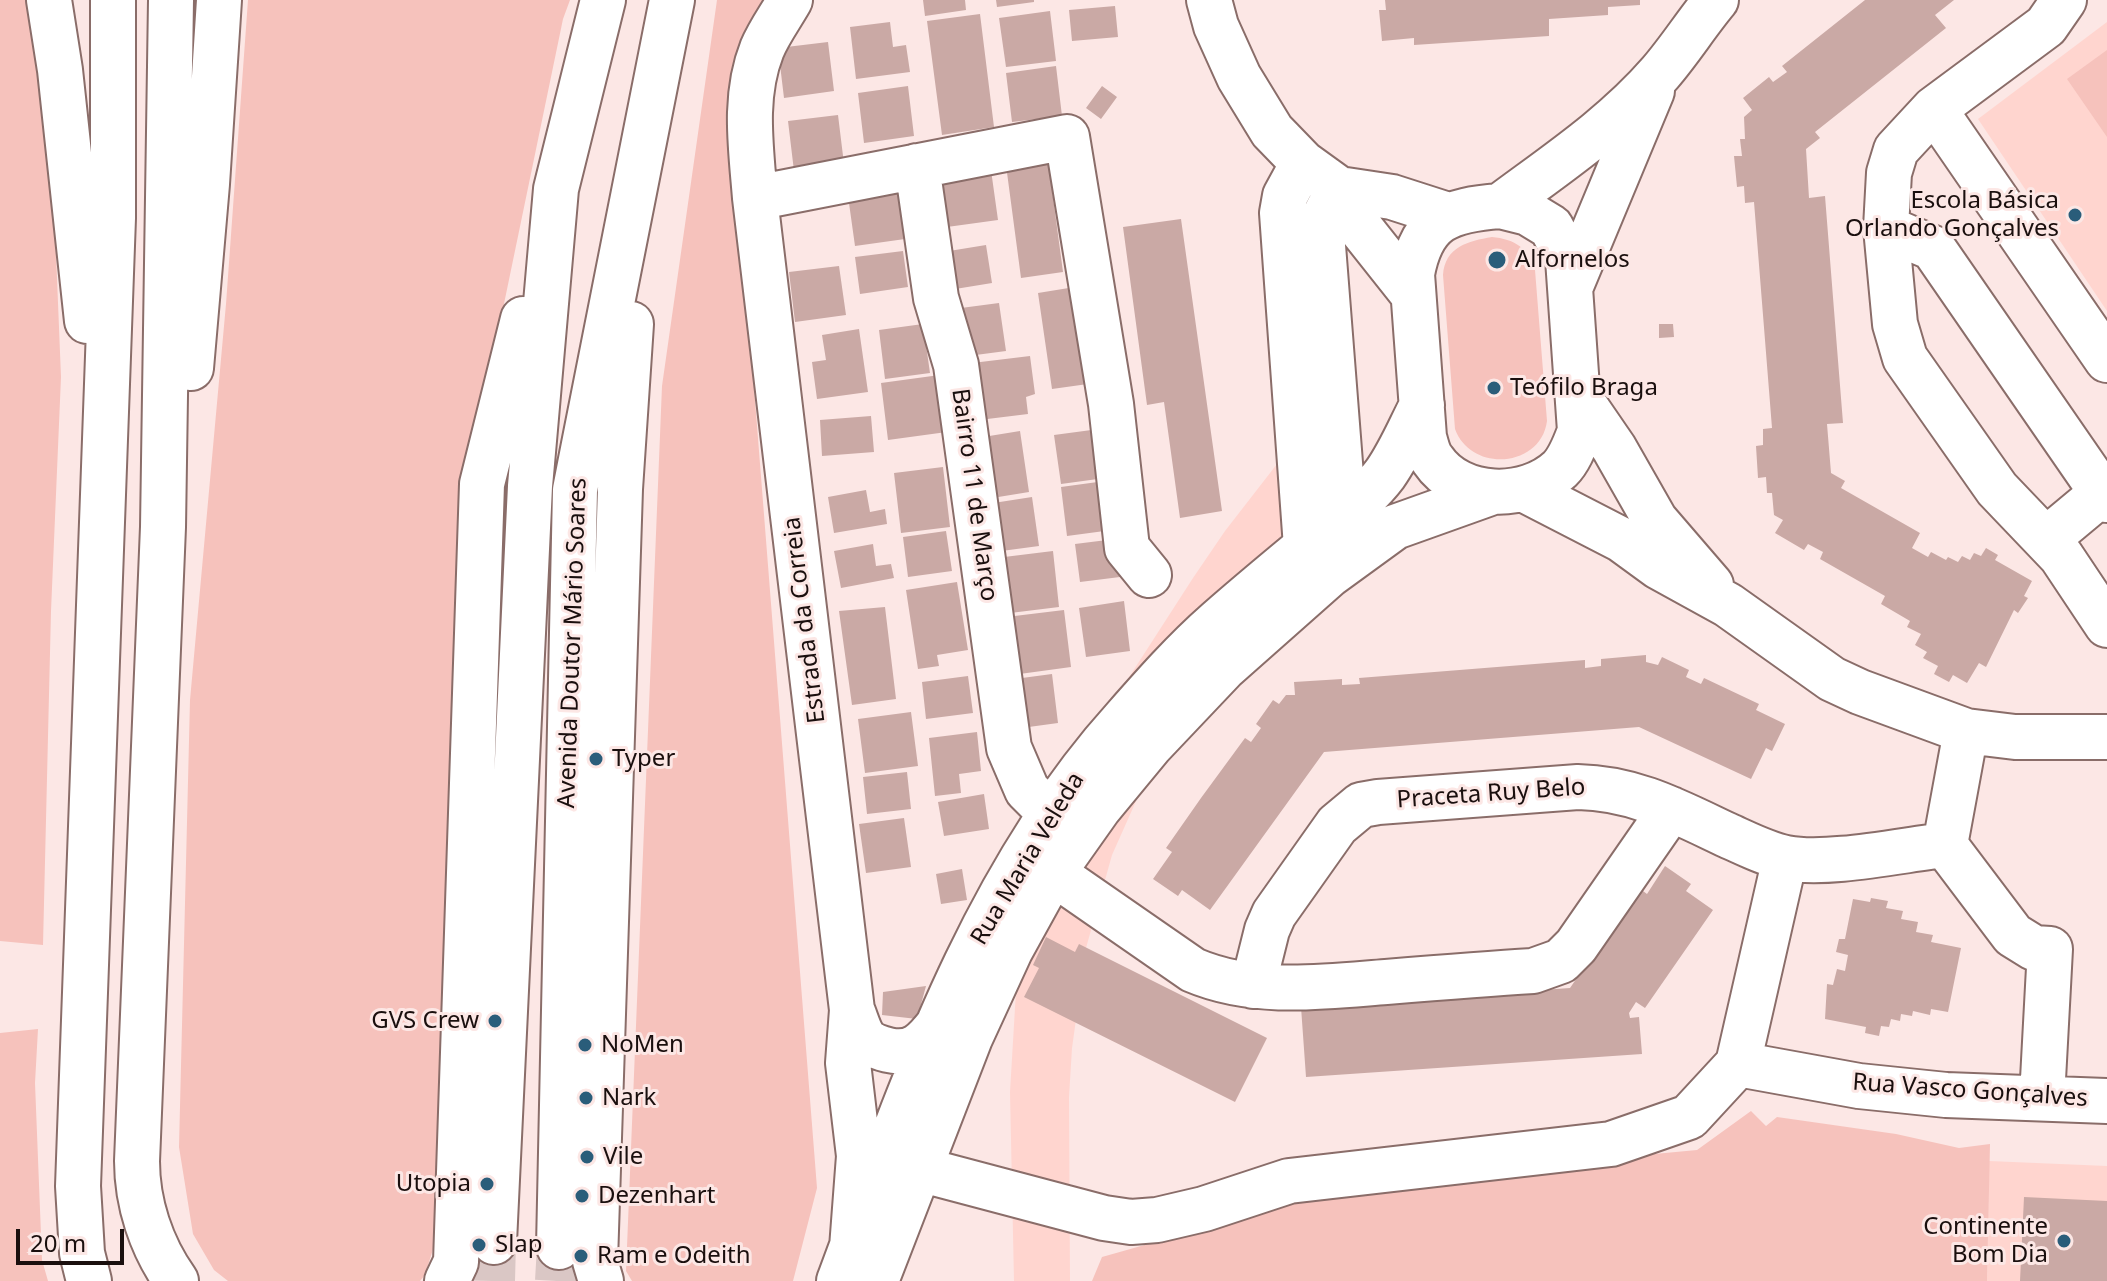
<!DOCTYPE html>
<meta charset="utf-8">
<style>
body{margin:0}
#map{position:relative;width:2107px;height:1281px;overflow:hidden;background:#fce7e5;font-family:"Noto Sans",sans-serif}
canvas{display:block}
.scale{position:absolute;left:16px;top:1229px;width:108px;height:36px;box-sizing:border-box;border:4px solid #1a0f0e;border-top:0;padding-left:10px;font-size:24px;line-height:28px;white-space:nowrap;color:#1a0f0e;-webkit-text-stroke:6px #fce7e5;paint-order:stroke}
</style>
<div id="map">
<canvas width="2107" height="1281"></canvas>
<div class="scale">20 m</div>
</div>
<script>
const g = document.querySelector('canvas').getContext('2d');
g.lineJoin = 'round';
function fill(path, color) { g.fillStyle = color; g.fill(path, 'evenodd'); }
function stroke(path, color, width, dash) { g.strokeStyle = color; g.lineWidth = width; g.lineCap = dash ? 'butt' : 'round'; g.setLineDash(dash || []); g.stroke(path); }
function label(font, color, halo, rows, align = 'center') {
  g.font = font + ' "Noto Sans",sans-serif'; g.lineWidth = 6; g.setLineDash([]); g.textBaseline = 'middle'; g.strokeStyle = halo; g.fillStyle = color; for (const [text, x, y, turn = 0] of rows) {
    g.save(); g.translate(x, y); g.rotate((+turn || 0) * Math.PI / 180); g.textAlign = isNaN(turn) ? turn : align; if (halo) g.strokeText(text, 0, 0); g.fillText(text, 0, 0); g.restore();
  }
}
fill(new Path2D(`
 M2107,22V311L1978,119Z
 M1284,455L1333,499L1149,772L1112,855L1086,948L1072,1048L1069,1097L1070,1281H1014L1010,1092L1016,991L1026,938L1092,743L1124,685L1193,578L1225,531Z
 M1989,1161L2107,1166V1281H1987Z`), '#ffd5cf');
fill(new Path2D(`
 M0,0H36L51,130L61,377L51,611L43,945L0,941Z
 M248,0H570L563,19L465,492L434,1246L425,1275L420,1281H228L214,1270L193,1234L179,1147L190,700L226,304Z
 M717,0H772L739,197L817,1188L793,1281H632L626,1271L662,386Z
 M2107,50V137L2067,79Z
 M1492,237C1514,239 1529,248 1535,270L1547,421C1541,468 1471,473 1455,429L1443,275C1445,247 1468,241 1492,237Z
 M38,1029L35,1083L42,1260L48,1281H0V1033Z
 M1751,1111L1766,1126L1777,1117L1896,1134L1959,1148L1990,1144L1987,1281H1092L1102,1257L1272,1209L1399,1178L1697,1150Z`), '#f6c2bc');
fill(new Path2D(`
 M923,0H965L966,10L925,16Z
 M996,0H1034V2L997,7Z
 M1385,0H1640V5L1608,7V15L1549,19V36L1414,45V38L1382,41L1379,10H1386Z
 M1865,0H1954L1935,15L1946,28L1815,132L1820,138L1806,149L1809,198L1825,196L1837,348L1843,423L1827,424L1831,473L1845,481L1841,488L1920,533L1912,548L1928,557L1931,552L1946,560L1948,557L1958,562L1962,556L1970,560L1974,553L1981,556L1986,548L1998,555L1995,560L2032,581L2024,596L2028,598L2018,613L2014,610L1986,667L1979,663L1967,683L1953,675L1949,682L1934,674L1938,666L1923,658L1927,652L1915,645L1921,634L1907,627L1910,621L1881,604L1885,596L1820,559L1823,552L1808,544L1804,550L1775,533L1783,520L1774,515L1772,493H1767L1766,477L1758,478L1756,446L1763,445V429L1772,428L1754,202L1745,203L1744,186L1737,187L1734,156H1742L1740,139H1745L1744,117L1752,110L1743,98L1769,77L1773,82L1787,72L1782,66Z
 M1115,6L1118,37L1072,41L1069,10Z
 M1050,11L1056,61L1006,67L999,18Z
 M980,14L994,127L942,135L927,21Z
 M890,22L893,47L906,45L910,72L856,79L850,27Z
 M828,42L834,91L784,98L778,48Z
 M1056,66L1062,116L1012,122L1006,73Z
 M908,86L914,136L864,143L858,93Z
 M1102,86L1117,97L1101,119L1086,108Z
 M838,115L844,164L794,171L788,121Z
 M1048,160L1063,272L1021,278L1006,165Z
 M991,170L998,220L947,227L941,177Z
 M899,190L905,239L855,246L848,196Z
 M1181,219L1222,511L1180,518L1164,402L1147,405L1123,227Z
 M986,245L992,283L943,291L937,253Z
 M903,251L908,287L860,294L855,257Z
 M839,266L846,315L795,322L789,272Z
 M1081,286L1095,383L1052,389L1038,293Z
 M999,303L1006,351L968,356L961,308Z
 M923,324L930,373L885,379L879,330Z
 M1659,324H1673L1674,337L1659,338Z
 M859,329L868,392L817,399L812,362L826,360L822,335Z
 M1030,356L1035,394L1026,397L1028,414L971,421L964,364Z
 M947,374L954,431L888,440L881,383Z
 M871,416L874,452L822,456L820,420Z
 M1099,429L1105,478L1061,484L1054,435Z
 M1020,431L1029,492L986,499L977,438Z
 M943,467L950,527L901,533L894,473Z
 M1105,481L1112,530L1067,536L1061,487Z
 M866,490L870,512L885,509L887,524L834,533L828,497Z
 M1032,497L1039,546L994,552L987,504Z
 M946,531L952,571L908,577L903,537Z
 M1115,539L1120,577L1080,582L1075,544Z
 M873,544L876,566L891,564L894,578L841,588L834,551Z
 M1053,551L1059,607L1002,614L996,558Z
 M957,582L968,650L937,655L939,666L918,669L906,590Z
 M1124,601L1130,651L1086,657L1079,608Z
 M885,607L896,699L852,705L839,611Z
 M1064,610L1071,667L1005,676L998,618Z
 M1646,655V662L1658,665L1662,657L1689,670L1686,677L1701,684L1704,678L1759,704L1756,710L1785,724L1772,751L1766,748L1751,779L1639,727L1324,752L1210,910L1182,890L1178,896L1153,879L1172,852L1166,848L1201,798L1245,738L1251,742L1261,728L1256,724L1273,700L1279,704L1286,695H1295L1294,682L1342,679V685L1360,684L1359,678L1585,660V668L1601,666V659Z
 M1052,674L1058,723L1014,729L1007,680Z
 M968,676L973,713L926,719L922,682Z
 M911,712L918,766L865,773L858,719Z
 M977,732L981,771L959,774L961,793L935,796L929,738Z
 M907,772L911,809L867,814L863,777Z
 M984,794L989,829L944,836L938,802Z
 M904,818L911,867L866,873L859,824Z
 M1665,866L1691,884L1686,891L1713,910L1645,1008L1636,1002L1629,1013L1630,1018L1639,1017L1642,1054L1306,1077L1301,1007L1570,988L1639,888L1647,894Z
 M962,869L967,900L941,904L936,874Z
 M1871,898L1888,901L1886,908L1903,911L1901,919L1918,922L1916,932L1933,935L1931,942L1961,948L1948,1012L1931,1009L1930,1015L1913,1011L1912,1016L1901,1014L1900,1021L1891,1019L1889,1027L1881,1026L1879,1036L1865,1033L1866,1027L1825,1019L1827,984L1833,985L1837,969L1845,971L1848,955L1836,952L1839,939H1845L1853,899L1870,902Z
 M1046,937L1075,952L1079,944L1267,1038L1235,1102L1024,997L1039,968L1033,965Z
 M926,986L917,1019L882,1015L883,992Z
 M2024,1197L2107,1201V1281H2020Z`), '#caa9a5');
stroke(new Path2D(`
 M493,1281L494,1242
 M557,1281L559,1247`), '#dac7c5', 44, [44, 22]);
const minor = new Path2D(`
 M790,0C781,16 769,32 762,49C743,97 751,147 755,198L852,1010L848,1063L859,1156L852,1248
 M1209,0L1216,26L1239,77L1272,131L1303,163L1339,189L1392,197L1448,215
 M2064,0L2046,26L1934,109L1896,150L1889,173L1886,228L1895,324L1905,358L1997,489L2061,556L2107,625
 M1934,109L2107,360
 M1303,163L1285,196L1282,213L1306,547L1319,563
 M917,166L936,298L956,365L1009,748L1027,790L1050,813
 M1339,189L1324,217L1322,233L1344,514L1340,533
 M1339,189L1362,230L1412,293
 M755,198L1067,137L1111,404L1127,548L1149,575
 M1500,206L1528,213L1551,227L1568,259L1580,431C1575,444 1570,459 1560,469C1526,501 1460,500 1433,460C1428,454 1426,444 1424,437L1412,274C1422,219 1448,210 1500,206Z
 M1500,206C1555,165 1614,126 1660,73C1680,50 1696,24 1716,0
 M1886,228L1933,248L2107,500
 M1570,288L1652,91
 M1579,397L1614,448L1655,520L1711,585
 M1523,489L1622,540L1659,567L1728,605L1832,679L1860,692L1966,731L2015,737H2107
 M2047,539L2107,489
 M1945,845L2013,935L2034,948L2050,949L2042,1098
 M1945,845L1966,731
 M1053,873L1193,970C1254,996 1322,987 1386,982C1435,978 1484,974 1533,971L1561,961L1576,946L1671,809
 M1253,986L1267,930L1274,914L1337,825L1361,805L1378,802L1578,787C1635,788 1678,812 1729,836C1747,844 1766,854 1786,858C1828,866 1901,850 1945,845
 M852,1010C856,1019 859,1032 865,1039C870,1045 880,1048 888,1050C913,1056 925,1042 939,1024
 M1738,1064L1859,1086L1946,1095L2107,1101
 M919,1169L1104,1218L1131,1222L1157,1220L1204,1209L1289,1181L1611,1144L1689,1117L1738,1064L1785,858
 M839,1281C912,1085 982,876 1125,718C1154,685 1184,651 1217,622C1250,593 1285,564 1319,536C1341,517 1367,498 1385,474C1400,453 1410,428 1422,405
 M876,1281L970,1038L1010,951L1053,873L1099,808L1151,745L1224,668L1329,575L1395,527L1493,492`);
const major = new Path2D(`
 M494,1242L530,486L556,189L603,0
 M559,1247L575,490L672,0
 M447,1281L456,1262L482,484L523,319
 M601,1281L595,1261L620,489L631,324`);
const highway = new Path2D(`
 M49,0L60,70L87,321
 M171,0L163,527L137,1161C137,1203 151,1246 176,1281
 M191,368L207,184L219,0
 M89,1281L82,1253L78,1186L113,218V0`);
stroke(minor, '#8a6d69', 48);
stroke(major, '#8a6d69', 48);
stroke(highway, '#8a6d69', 48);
stroke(minor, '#fff', 44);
stroke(major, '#fff', 44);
stroke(highway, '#fff', 44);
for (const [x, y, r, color] of [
 [2075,215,8,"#2a5d7a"],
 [1497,260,10,"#2a5d7a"],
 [1494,388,8,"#2a5d7a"],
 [596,759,8,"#2a5d7a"],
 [495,1021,8,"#2a5d7a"],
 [585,1045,8,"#2a5d7a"],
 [586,1098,8,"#2a5d7a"],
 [587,1157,8,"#2a5d7a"],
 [487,1184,8,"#2a5d7a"],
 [582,1196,8,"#2a5d7a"],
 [2064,1241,8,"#2a5d7a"],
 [479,1245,8,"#2a5d7a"],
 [581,1256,8,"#2a5d7a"]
]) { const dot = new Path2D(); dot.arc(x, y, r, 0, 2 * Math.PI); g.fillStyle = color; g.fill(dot); stroke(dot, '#fce7e5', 3); }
label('24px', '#1a0f0e', '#fce7e5', [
 ["Escola Básica",2059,201,"right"],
 ["Orlando Gonçalves",2059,229,"right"],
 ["Alfornelos",1515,260],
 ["Teófilo Braga",1510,388],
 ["Typer",612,759],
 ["GVS Crew",479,1021,"right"],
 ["NoMen",601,1045],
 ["Nark",602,1098],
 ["Vile",603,1157],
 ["Utopia",471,1184,"right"],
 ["Dezenhart",598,1196],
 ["Continente",2048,1227,"right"],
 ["Bom Dia",2048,1255,"right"],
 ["Slap",495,1245],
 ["Ram e Odeith",597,1256]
], 'left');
label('24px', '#1a0f0e', '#fce7e5', [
 ["Bairro 11 de Março",974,495,82],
 ["Estrada da Correia",805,620,-97],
 ["Avenida Doutor Mário Soares",573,643,-88],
 ["Praceta Ruy Belo",1491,794,-4],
 ["Rua Maria Veleda",1028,859,-59],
 ["Rua Vasco Gonçalves",1970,1091,4]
]);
</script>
